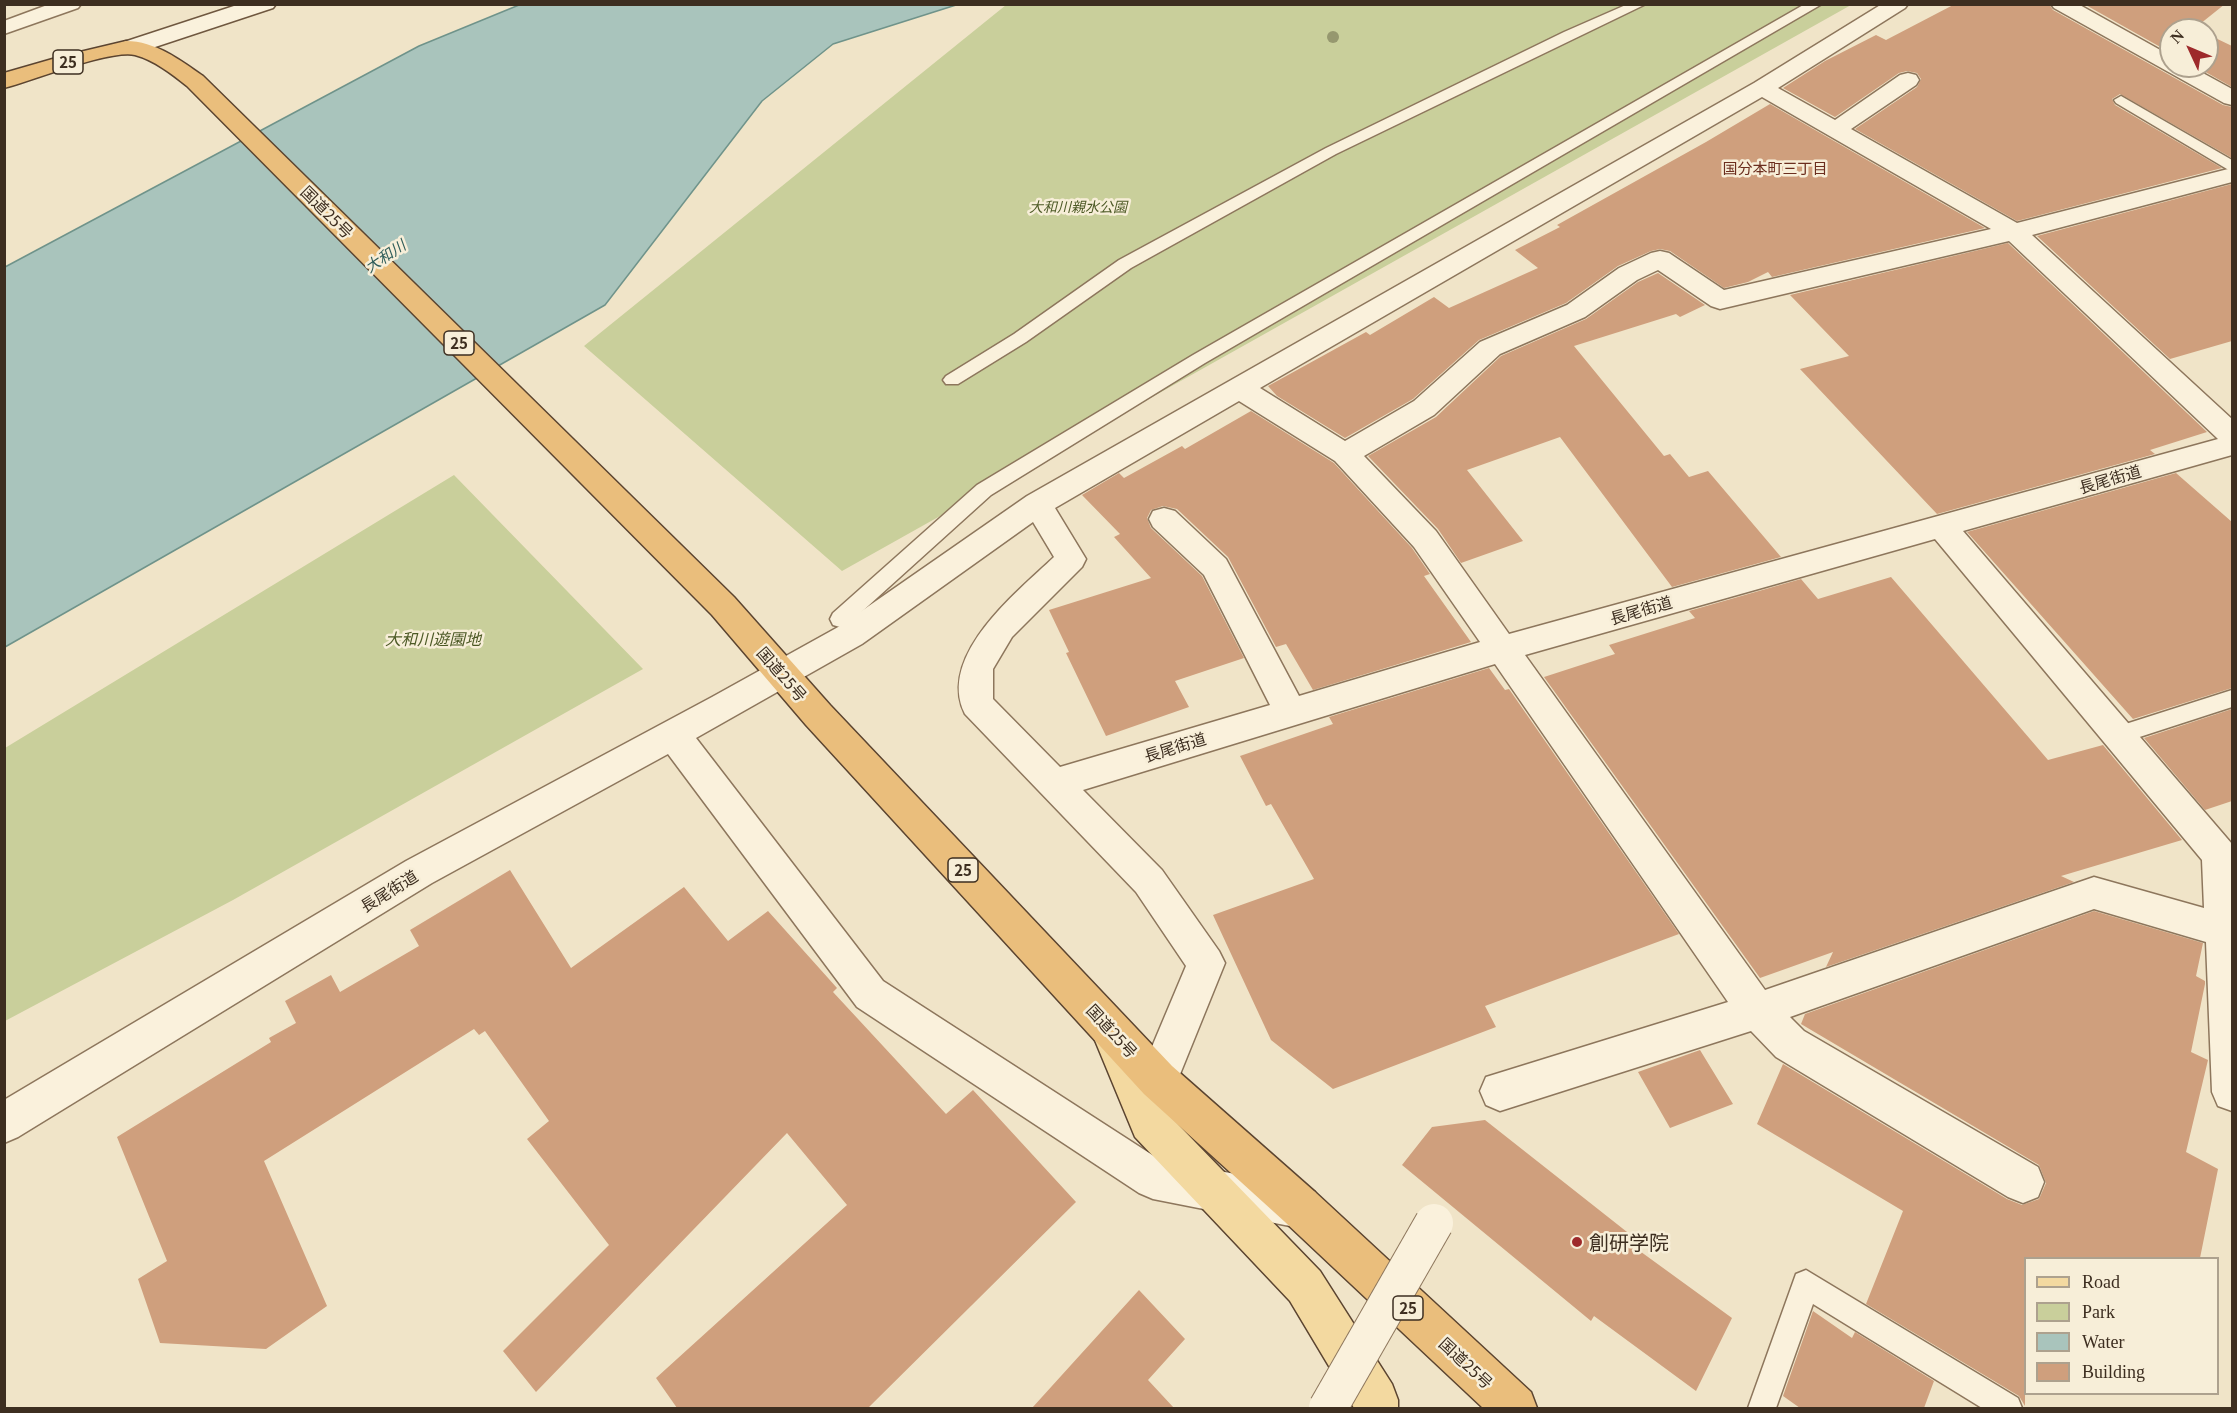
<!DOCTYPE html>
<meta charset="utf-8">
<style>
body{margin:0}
#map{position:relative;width:2237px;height:1413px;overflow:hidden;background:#f0e4c8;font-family:Georgia,serif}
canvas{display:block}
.frame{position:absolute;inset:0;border:6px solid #3d2e20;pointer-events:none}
.legend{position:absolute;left:2024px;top:1257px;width:195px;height:138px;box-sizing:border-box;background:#f7eed8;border:2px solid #ada18e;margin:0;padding:8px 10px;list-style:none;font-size:18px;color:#3d2e20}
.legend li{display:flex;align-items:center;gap:12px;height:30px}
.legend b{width:30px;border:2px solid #ada18e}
.north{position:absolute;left:2159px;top:18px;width:60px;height:60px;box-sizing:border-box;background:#f7eed8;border:2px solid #ada18e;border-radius:50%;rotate:314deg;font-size:16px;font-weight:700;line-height:24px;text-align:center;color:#3d2e20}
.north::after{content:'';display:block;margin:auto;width:21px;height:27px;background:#9e2a2b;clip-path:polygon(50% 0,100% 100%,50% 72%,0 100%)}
</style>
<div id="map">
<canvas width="2237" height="1413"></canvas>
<div class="frame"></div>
<ul class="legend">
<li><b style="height:8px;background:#f3d9a0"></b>Road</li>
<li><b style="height:16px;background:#c9cf9b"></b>Park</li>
<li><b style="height:16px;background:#a9c4bc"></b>Water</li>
<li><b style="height:16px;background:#cf9f7d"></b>Building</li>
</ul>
<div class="north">N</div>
</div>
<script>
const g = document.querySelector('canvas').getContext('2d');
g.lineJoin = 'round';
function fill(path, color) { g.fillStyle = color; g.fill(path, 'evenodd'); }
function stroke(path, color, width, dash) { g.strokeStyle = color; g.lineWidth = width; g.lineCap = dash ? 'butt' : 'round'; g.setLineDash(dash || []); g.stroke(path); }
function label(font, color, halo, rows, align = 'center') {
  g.font = font + ' Georgia,"Noto Sans JP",serif'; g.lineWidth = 5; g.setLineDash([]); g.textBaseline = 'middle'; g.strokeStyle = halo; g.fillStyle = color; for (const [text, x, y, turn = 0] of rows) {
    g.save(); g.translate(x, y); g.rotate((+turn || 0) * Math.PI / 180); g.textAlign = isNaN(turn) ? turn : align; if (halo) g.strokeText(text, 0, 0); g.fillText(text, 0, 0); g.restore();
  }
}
fill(new Path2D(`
 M1006,5H1851L842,571L584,346Z
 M454,475L643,669L233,900L5,1021V748Z`), '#c9cf9b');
const water = new Path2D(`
 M519,5H956L833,44L762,101L605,305L5,647V267L419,46Z`);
fill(water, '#a9c4bc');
stroke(water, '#6f938a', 1.5);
fill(new Path2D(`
 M1955,4H2049L2053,10L2223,105L2232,107V158L2120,94L2112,99L2115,105L2222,168L2017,221L1855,129L1917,87L1921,79L1917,73L1907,71L1899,73L1835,117L1783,88L1825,61L1876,35L1886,40Z
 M2084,4H2225L2195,28L2200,30H2171V53Z
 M2207,34L2232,46V87L2195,66H2207Z
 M1770,104L1985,228L1772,277L1768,272L1748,282L1724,288L1670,251L1660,249L1651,251L1618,266L1566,303L1479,340L1413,399L1345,438L1277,396L1268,386L1366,332L1370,335L1434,297L1449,308L1538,268L1515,250L1560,227L1557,225L1706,142Z
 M2232,184V341L2170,359L2037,236Z
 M2008,243L2207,432L2150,450L2155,454L1937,514L1800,369L1849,356L1790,295Z
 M1658,273L1705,305L1680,317L1676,314L1574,346L1664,456L1670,454L1689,477L1708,471L1781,557L1672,587L1560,437L1467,470L1523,541L1461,563L1438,529L1368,456L1436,417L1501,356L1586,319L1638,282Z
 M1251,411L1334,463L1412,548L1430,574L1424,576L1471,642L1313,690L1286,644L1276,647L1228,557L1177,509L1163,506L1151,510L1147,518L1151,528L1202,576L1244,658L1175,681L1189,707L1106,736L1066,653L1069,652L1049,610L1151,578L1114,537L1120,534L1082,495L1119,473L1124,478L1182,446L1185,449Z
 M2176,473L2232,522V688L2133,719L1967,532Z
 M1891,577L2048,760L2103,745L2182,840L2061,876L2074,882L1826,967L1833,952L1760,978L1544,677L1615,654L1609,645L1695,618L1689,611L1801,579L1818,599Z
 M1489,668L1505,690L1509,689L1679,934L1485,1006L1496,1027L1333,1089L1271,1040L1213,915L1314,879L1271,804L1266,806L1240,756L1333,724L1329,717Z
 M2232,709V801L2205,810L2144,738Z
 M510,870L571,968L684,887L728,941L768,911L837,988L833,992L946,1114L973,1090L1076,1202L868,1408H677L656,1378L847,1205L787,1133L536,1392L503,1351L609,1245L527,1139L549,1121L485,1031L479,1035L474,1029L264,1161L327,1306L266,1349L160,1343L138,1279L167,1261L117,1137L271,1042L269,1038L296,1023L285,1001L331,975L340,992L419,946L410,930Z
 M2094,911L2203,943L2196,976L2205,981V984L2191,1052L2208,1060L2186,1152L2218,1169L2200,1258H2025V1406L2019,1396L1866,1304L1903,1211L1757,1124L1783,1064L2007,1199L2022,1205L2039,1199L2046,1183L2039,1165L1801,1024L1805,1014Z
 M1700,1050L1733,1104L1670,1128L1638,1072Z
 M1485,1120L1641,1243L1637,1249L1732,1318L1696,1391L1594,1316L1591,1321L1402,1165L1432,1127Z
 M1139,1290L1185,1339L1148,1380L1174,1408H1032Z
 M1813,1311L1852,1338L1855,1332L1934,1381L1924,1408H1800L1783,1396Z`), '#cf9f7d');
const service = new Path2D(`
 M1628,4H1646L1336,154L1131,268L1026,342L958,384H946L943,380L946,376L1014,334L1119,260L1326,148L1564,32Z
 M1805,4H1822L1205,363L991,495L847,625L840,627L833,625L830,619L833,613L977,485L1193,355Z
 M2121,96L2232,160V170L2227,169L2116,103L2114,100Z
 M2232,690V707L2118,744L2110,741L2107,735L2110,729Z
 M1806,1270L2018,1398L2022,1408H1982L1813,1304L1776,1408H1748L1796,1274Z`);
const minor = new Path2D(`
 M50,4H81L78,8L4,34V21Z
 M1882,4H1908L1905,8L1778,88L1835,120L1900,75L1908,73L1916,75L1919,80L1916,85L1851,129L2017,223L2232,168V182L2032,235L2232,419V455L1963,531L2232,844V1111L2218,1106L2212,1092L2206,942L2094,909L1790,1017L1804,1031L2038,1167L2044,1182L2038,1197L2023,1203L2008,1197L1776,1057L1751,1031L1500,1111L1486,1105L1480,1091L1486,1077L1728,1002L1495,664L1083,790L1162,870L1219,951L1225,963L1172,1094L1158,1099L1144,1094L1138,1080L1186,966L1136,892L965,714C936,656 1017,592 1054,557L1033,522L862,644L696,738L883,981L1160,1160L1300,1186L1315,1192L1321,1207L1315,1222L1300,1228L1153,1199L1139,1193L857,1007L668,754L432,883L18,1137L4,1143V1100L406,861L712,697L840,626L1027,496L1754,83ZM1762,97L1991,229L1724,290L1669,253L1660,251L1651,253L1619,268L1567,305L1480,342L1414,401L1345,441L1260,388ZM2009,241L2218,439L1509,634L1436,531L1364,456L1434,415L1500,354L1585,317L1637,280L1658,270L1711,306L1720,309ZM1239,401L1335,461L1414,547L1480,642L1299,696L1226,559L1175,511L1164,508L1153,511L1149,519L1153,527L1204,575L1270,705L1060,767L993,699V669L1012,637L1082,567L1086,559L1055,508ZM1935,539L2202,860L2204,908L2094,877L1765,990L1525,655Z
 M2051,4H2078L2171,56V66H2190L2232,89V105L2224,103L2054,8Z`);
const secondary = new Path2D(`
 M240,4H276L273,8L140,52L132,54L124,52L121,47L124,42Z`);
const primary = new Path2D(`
 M1113,1019L1127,1025L1163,1109L1320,1271L1392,1384L1398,1400V1408H1354L1290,1301L1135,1137L1094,1038L1099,1025Z`);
const trunk = new Path2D(`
 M126,41C155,41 180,60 203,76L734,597L830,705L1172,1066L1315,1192L1531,1392L1537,1408H1483L1285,1222L1144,1094L806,725L712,615L187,86C172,74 154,60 135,55C111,49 32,81 4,88V73L63,56Z`);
stroke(service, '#8d765c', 3);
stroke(minor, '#8d765c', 3);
stroke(secondary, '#6f573f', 3);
stroke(primary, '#5b4430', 3);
stroke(trunk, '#5b4430', 3);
fill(service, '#faf1dc');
fill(minor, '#faf1dc');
fill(secondary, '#faf1dc');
fill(primary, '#f3d9a0');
fill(trunk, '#eabe7c');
const pedestrianBridge = new Path2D(`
 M1328,1408L1434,1223`);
stroke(pedestrianBridge, '#8d765c', 40, []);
stroke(pedestrianBridge, '#faf1dc', 38);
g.fillStyle = '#96986f';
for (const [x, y] of [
 [1333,37]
]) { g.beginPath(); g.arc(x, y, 6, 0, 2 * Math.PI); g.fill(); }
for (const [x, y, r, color] of [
 [1577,1242,6,"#9e2a2b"]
]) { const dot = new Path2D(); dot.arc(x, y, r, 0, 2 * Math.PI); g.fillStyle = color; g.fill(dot); stroke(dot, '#f7eed8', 2); }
label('italic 14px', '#4d5a26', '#f7eed8', [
 ["大和川親水公園",1078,207]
]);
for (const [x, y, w] of [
 [68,62,30],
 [459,343,30],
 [963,870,30],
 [1408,1308,30]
]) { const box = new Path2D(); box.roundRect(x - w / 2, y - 12, w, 24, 4.5); g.fillStyle = '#f7eed8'; g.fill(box); stroke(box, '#3d2e20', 1.5); }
label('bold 15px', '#3d2e20', null, [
 ["25",68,62],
 ["25",459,343],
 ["25",963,870],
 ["25",1408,1308]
]);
label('15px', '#6b2e1e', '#f7eed8', [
 ["国分本町三丁目",1775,168]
]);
label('italic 15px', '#2f5d5a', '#f7eed8', [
 ["大和川",385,256,-34]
]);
label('16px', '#3d2e20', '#f7eed8', [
 ["国道25号",327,212,45],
 ["長尾街道",2110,479,-16],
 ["長尾街道",1641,610,-16],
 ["国道25号",782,674,49],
 ["長尾街道",1175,747,-17],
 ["長尾街道",389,891,-32],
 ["国道25号",1112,1031,47],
 ["国道25号",1466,1363,43]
]);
label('italic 16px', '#4d5a26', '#f7eed8', [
 ["大和川遊園地",433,639]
]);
label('20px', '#3d2e20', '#f7eed8', [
 ["創研学院",1589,1242]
], 'left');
</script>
